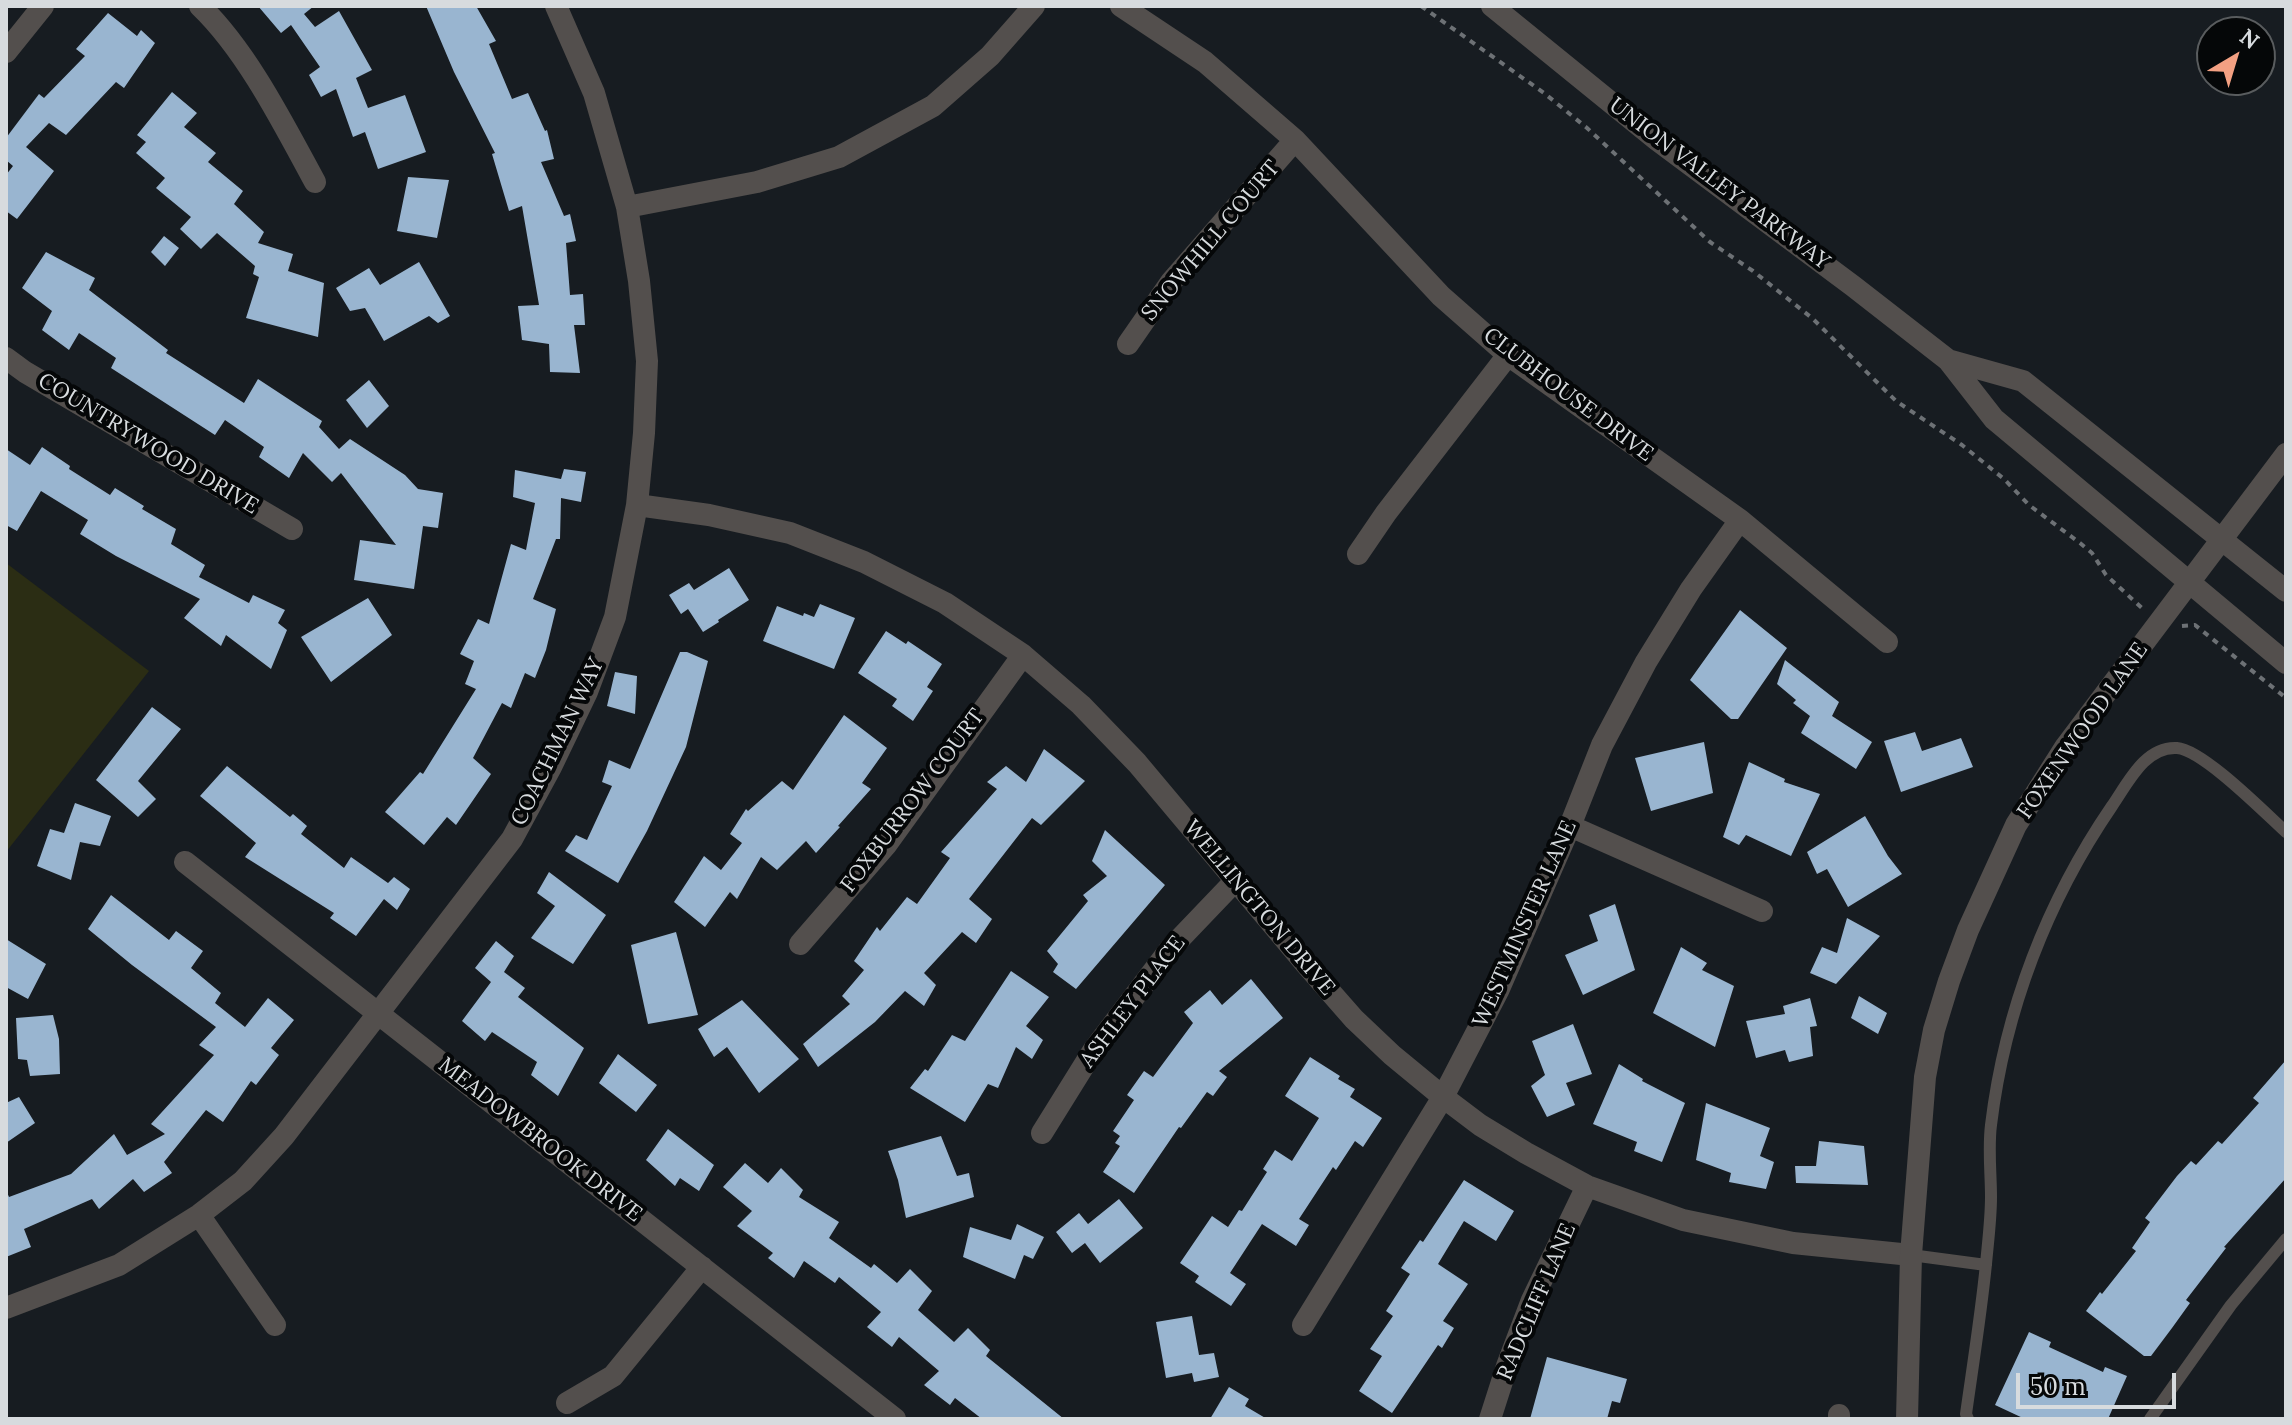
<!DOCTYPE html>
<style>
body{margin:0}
#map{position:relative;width:2292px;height:1425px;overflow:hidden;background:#171c21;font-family:Lora,serif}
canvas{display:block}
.frame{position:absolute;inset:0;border:8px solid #d7dbde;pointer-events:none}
.north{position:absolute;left:2196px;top:16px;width:80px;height:80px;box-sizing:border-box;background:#050708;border:2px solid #595c5e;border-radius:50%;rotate:38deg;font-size:22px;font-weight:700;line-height:32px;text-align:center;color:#d7dbde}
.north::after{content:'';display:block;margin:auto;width:28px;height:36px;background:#f3a082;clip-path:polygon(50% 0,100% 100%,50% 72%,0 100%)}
.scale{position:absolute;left:2016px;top:1373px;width:160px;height:36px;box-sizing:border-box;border:4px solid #d7dbde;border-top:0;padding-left:10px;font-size:24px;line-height:28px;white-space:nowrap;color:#d7dbde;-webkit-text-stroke:6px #050708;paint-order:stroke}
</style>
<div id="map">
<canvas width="2292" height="1425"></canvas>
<div class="frame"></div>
<div class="north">N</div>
<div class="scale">50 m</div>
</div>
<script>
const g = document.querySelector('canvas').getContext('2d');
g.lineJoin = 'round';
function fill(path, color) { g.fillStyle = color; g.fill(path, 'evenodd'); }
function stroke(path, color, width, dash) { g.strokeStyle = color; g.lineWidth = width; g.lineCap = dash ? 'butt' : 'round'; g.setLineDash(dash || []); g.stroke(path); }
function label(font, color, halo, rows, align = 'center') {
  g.font = font + ' Lora,serif'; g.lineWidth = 8; g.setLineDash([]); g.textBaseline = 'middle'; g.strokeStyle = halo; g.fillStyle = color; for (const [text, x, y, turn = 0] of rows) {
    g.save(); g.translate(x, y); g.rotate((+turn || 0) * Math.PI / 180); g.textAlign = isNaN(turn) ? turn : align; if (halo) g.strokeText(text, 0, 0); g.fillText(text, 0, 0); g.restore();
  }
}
fill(new Path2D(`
 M6,563L149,671L6,852Z`), '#2b2d14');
fill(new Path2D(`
 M258,6H314L304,14L315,27L339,11L372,70L356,78L368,108L405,95L426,152L378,169L365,132L353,137L336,89L321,97L309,75L320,67L291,25L281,33Z
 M426,6H476L496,41L489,44L512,99L528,93L545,131L547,130L554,159L541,162L564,216L570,214L576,241L566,243L570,295L583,294L585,325H574L580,373L550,372L549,344L522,340L518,306L539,305L522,206L509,211L492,154L495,153L454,72Z
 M108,13L137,36L141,30L155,43L124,88L116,82L66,135L49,123L26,147L54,171L17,219L6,211V175L13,166L6,160V138L39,94L44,98L85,56L76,49Z
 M172,92L197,113L184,127L216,153L208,162L243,191L234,204L264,232L258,243L293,254L288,271L324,283L318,337L246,318L259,277L253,274L255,266L217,233L201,249L180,229L191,217L156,188L165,178L136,153L146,142L137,135Z
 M408,177L449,180L437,238L397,231Z
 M164,236L179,248L165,266L151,252Z
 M46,252L95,278L89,290L168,350L166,353L244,403L258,379L322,421L319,427L339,449L350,439L405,475L418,489L443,493L438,528L423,526L414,589L354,580L360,540L396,545L341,473L332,482L303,453L289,478L259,457L264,447L225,420L215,435L111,368L116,358L79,333L69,350L42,330L52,311L22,288Z
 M419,262L450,316L438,323L429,316L384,341L365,308L350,311L336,288L369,268L380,285Z
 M369,380L389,406L367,428L346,400Z
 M42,447L70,466L69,469L110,495L115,488L144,506L142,509L176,529L171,544L205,565L199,577L249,603L253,595L285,610L278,623L287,630L271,669L226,635L221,646L184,618L200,599L116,556L80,534L88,520L41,491L17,531L6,525V449L30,465Z
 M564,469L586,472L581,502L561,498L560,539H556L533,599L556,609L546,650L535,678L525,673L511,708L502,703L473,758L491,774L456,825L447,817L424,845L385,812L420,772L423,774L476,689L465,684L474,661L460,654L478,619L489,624L511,544L526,550L535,503L513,497L515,470L561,479Z
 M729,568L749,600L718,620L719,622L703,632L688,609L681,614L669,595L689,583L694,590Z
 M368,598L392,635L331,682L301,637Z
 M820,604L855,618L834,669L763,641L777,606L803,616L804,613L814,617Z
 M1740,610L1787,648L1738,719H1731L1690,680Z
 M886,631L906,644L908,641L942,664L927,687L933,691L913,721L892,706L897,699L858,673Z
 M680,652H687L708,661L686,747L647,831L618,883L565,851L576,835L587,840L612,786L602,782L609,760L630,769Z
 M1785,660L1839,702L1832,716L1872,742L1856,769L1801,733L1810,716L1793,703L1796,700L1777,684Z
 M615,672L637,676L635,714L607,706Z
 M152,707L181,729L138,781L156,799L138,817L96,780Z
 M844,715L887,748L862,783L871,789L838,826L840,827L816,853L806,841L777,870L761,857L737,899L730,892L705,927L674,902L704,856L721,870L742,843L730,834L746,809L748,811L782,781L793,790Z
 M1915,732L1922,751L1961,738L1973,767L1901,792L1884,741Z
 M1704,742L1713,793L1651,811L1635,758Z
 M1044,749L1085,781L1041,825L1032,818L969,899L992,919L976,943L962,932L924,973L936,985L924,1006L905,991L875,1022L818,1067L803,1044L850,1004L842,996L864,970L854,961L877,927L880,931L907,897L917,904L950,858L941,852L997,789L987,782L1006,766L1026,782Z
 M1749,762L1785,779L1784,782L1820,794L1791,856L1746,835L1739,845L1723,837Z
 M227,766L290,817L293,814L307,826L301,834L344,868L351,857L388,883L394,877L410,889L397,910L384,899L356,936L330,918L334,913L245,857L256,843L200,796Z
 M75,803L111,816L100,846L80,842L71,880L37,866L50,829L64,833Z
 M1865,816L1888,856L1902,874L1848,907L1827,869L1817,874L1807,852Z
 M1105,830L1165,885L1076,989L1053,972L1058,964L1047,951L1088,901L1083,895L1107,876L1092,861Z
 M549,872L606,915L573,964L531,938L555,906L537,893Z
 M111,895L169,940L176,931L203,951L191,968L221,993L215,1003L245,1027L268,998L294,1020L271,1048L279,1055L256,1085L251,1081L223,1122L206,1110L164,1162L172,1173L144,1192L133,1179L99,1209L92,1199L24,1229L31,1247L6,1257V1190L9,1197L71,1174L114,1134L127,1155L165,1134L151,1124L214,1055L199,1045L216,1027L132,965L88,929Z
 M1615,904L1635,970L1583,995L1565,955L1598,941L1589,915Z
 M1847,918L1880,936L1836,984L1810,973L1822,947L1837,953Z
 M676,932L698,1015L648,1024L631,945Z
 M6,939L46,964L28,999L6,987Z
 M496,941L514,956L504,972L525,988L518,997L584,1048L558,1096L531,1075L537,1062L492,1032L485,1041L462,1021L491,982L475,968Z
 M1681,947L1707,963L1702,970L1734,986L1715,1047L1653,1013Z
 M1011,971L1049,997L1026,1026L1043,1040L1032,1059L1016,1047L998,1088L988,1084L965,1122L910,1088L925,1069L928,1071L952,1035L965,1041Z
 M1251,979L1283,1018L1219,1071L1227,1077L1213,1096L1207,1092L1181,1128L1179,1127L1134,1193L1103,1172L1120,1146L1115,1143L1120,1136L1113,1131L1134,1100L1127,1095L1144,1071L1153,1077L1193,1023L1184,1012L1210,990L1222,1005Z
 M1859,996L1887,1013L1878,1034L1851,1018Z
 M1810,998L1817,1026L1810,1027L1813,1056L1789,1062L1785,1050L1756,1058L1746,1021L1785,1014L1783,1006Z
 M742,1000L799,1059L759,1093L727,1047L714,1057L698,1029Z
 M53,1015L59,1039L60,1074L30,1076L27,1060L18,1059L16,1018Z
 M1573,1024L1592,1074L1566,1083L1575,1105L1547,1117L1531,1086L1545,1075L1532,1041Z
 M618,1054L657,1085L636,1112L599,1083Z
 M1310,1057L1340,1076L1338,1079L1355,1089L1350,1097L1382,1118L1363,1147L1355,1141L1336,1170L1333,1167L1299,1219L1309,1225L1296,1246L1262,1224L1230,1273L1246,1284L1231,1306L1195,1282L1199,1276L1180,1263L1212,1216L1228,1227L1239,1210L1242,1211L1267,1172L1263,1169L1275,1150L1292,1161L1319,1118L1285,1096Z
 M2286,1060V1178L2224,1247L2226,1248L2186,1300L2190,1303L2172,1328L2151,1356H2144L2086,1311L2100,1292L2102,1294L2136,1251L2132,1248L2150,1222L2145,1218L2177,1176L2191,1161L2196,1165L2218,1141L2222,1144L2259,1103L2253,1098Z
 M1619,1064L1643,1079L1642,1081L1685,1103L1662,1162L1634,1151L1637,1142L1593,1124Z
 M19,1097L35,1123L6,1143V1103Z
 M1706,1103L1770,1128L1760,1156L1774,1162L1766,1189L1729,1182L1731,1173L1696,1160Z
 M668,1129L714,1165L699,1191L680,1178L675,1186L646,1160Z
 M941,1136L957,1176L969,1173L974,1197L906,1218L898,1180L888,1151Z
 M1819,1141L1864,1146L1868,1185L1796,1183L1795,1166H1816Z
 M745,1163L768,1183L781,1168L803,1190L799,1197L839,1222L829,1238L871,1268L874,1264L897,1283L910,1269L932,1291L918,1310L954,1342L968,1328L990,1350L986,1356L1064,1419H982L955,1398L950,1405L924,1385L939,1371L899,1337L892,1347L867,1327L881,1312L839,1277L835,1283L804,1261L794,1278L768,1258L773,1253L737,1226L752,1211L723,1187Z
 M1464,1180L1514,1211L1496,1241L1464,1221L1438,1264L1468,1284L1443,1321L1454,1328L1442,1348L1438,1345L1392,1413L1359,1391L1382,1356L1370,1349L1393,1316L1386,1311L1410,1274L1401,1268L1420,1240L1423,1242Z
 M1119,1199L1143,1228L1100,1263L1085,1243L1072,1253L1056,1232L1079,1213L1088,1224Z
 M1017,1224L1044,1237L1033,1259L1024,1255L1015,1279L963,1257L970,1227L1011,1240Z
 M1192,1316L1199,1355L1214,1353L1219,1377L1194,1382L1192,1373L1166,1378L1156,1322Z
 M2029,1332L2051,1342L2049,1347L2103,1372L2105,1367L2127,1376L2108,1419H2025L1995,1405Z
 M1547,1357L1627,1379L1620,1403L1612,1401L1607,1419H1530Z
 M1229,1387L1249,1399L1245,1406L1267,1419H1210Z`), '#99b5d0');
stroke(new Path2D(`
 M1421,6L1544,93L1587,128L1710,242L1753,271L1812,318L1896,401L1962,445L2004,479L2029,505L2080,543L2092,553L2106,575L2143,609
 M2182,626L2195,625L2286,698`), '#6d7175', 4, [6, 6]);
stroke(new Path2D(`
 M1911,1255L1986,1265
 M1968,1419L1966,1414C1973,1364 1981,1314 1986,1264C1988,1242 1991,1219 1991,1197C1991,1174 1988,1148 1991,1125C2005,1010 2047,901 2112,806C2128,783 2145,746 2177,748C2203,750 2264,812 2286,832
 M2150,1419L2231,1305L2286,1239`), '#534f4d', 12);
stroke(new Path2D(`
 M200,6C247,51 284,125 315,182
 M1121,6L1205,62L1295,140L1441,296L1508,355L1740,520L1887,642
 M627,207L757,182L839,157L933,106L990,56L1034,6
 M1128,344L1171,282L1295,140
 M6,358L25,372L292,529
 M637,505L709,515L790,533L864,562L945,603L1023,655L1081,705L1137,763L1304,962L1354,1019L1392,1055L1443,1097L1480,1125L1526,1153L1587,1186L1683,1220L1793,1243L1911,1255
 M1358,554L1386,513L1508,355
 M1570,826L1762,911
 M185,862L895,1419
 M800,944L886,845L1023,655
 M1042,1133L1093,1051L1171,948L1236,880
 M199,1215L275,1325
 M6,1308L119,1265L199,1215L243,1181L284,1136L512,839L551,767L587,692L615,617L637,505L644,433L647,361L639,281L627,207L594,93L556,6
 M1303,1325L1443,1097L1498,991L1570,826L1602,745L1646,662L1691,589L1740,520
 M567,1403L613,1376L702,1267
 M1490,1419L1507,1366L1532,1300L1587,1186
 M1839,1419V1415`), '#534f4d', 22);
stroke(new Path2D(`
 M1492,6L1657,140L1853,286L1948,360L1994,419L2286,663
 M6,52L43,6
 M1948,360L2023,381L2286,591
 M1907,1419L1911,1255L1925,1077L1934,1030L1949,981L1968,930L2016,825L2066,746L2286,454`), '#534f4d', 22);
label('22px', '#d7dbde', '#050708', [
 ["UNION VALLEY PARKWAY",1719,184,37],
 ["SNOWHILL COURT",1211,241,-50],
 ["CLUBHOUSE DRIVE",1568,395,37],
 ["COUNTRYWOOD DRIVE",148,444,31],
 ["FOXENWOOD LANE",2083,731,-55],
 ["COACHMAN WAY",558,742,-64],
 ["FOXBURROW COURT",913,801,-53],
 ["WELLINGTON DRIVE",1259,908,50],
 ["WESTMINSTER LANE",1525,924,-66],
 ["ASHLEY PLACE",1133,1002,-53],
 ["MEADOWBROOK DRIVE",540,1140,38],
 ["RADCLIFF LANE",1537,1302,-67]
]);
</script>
